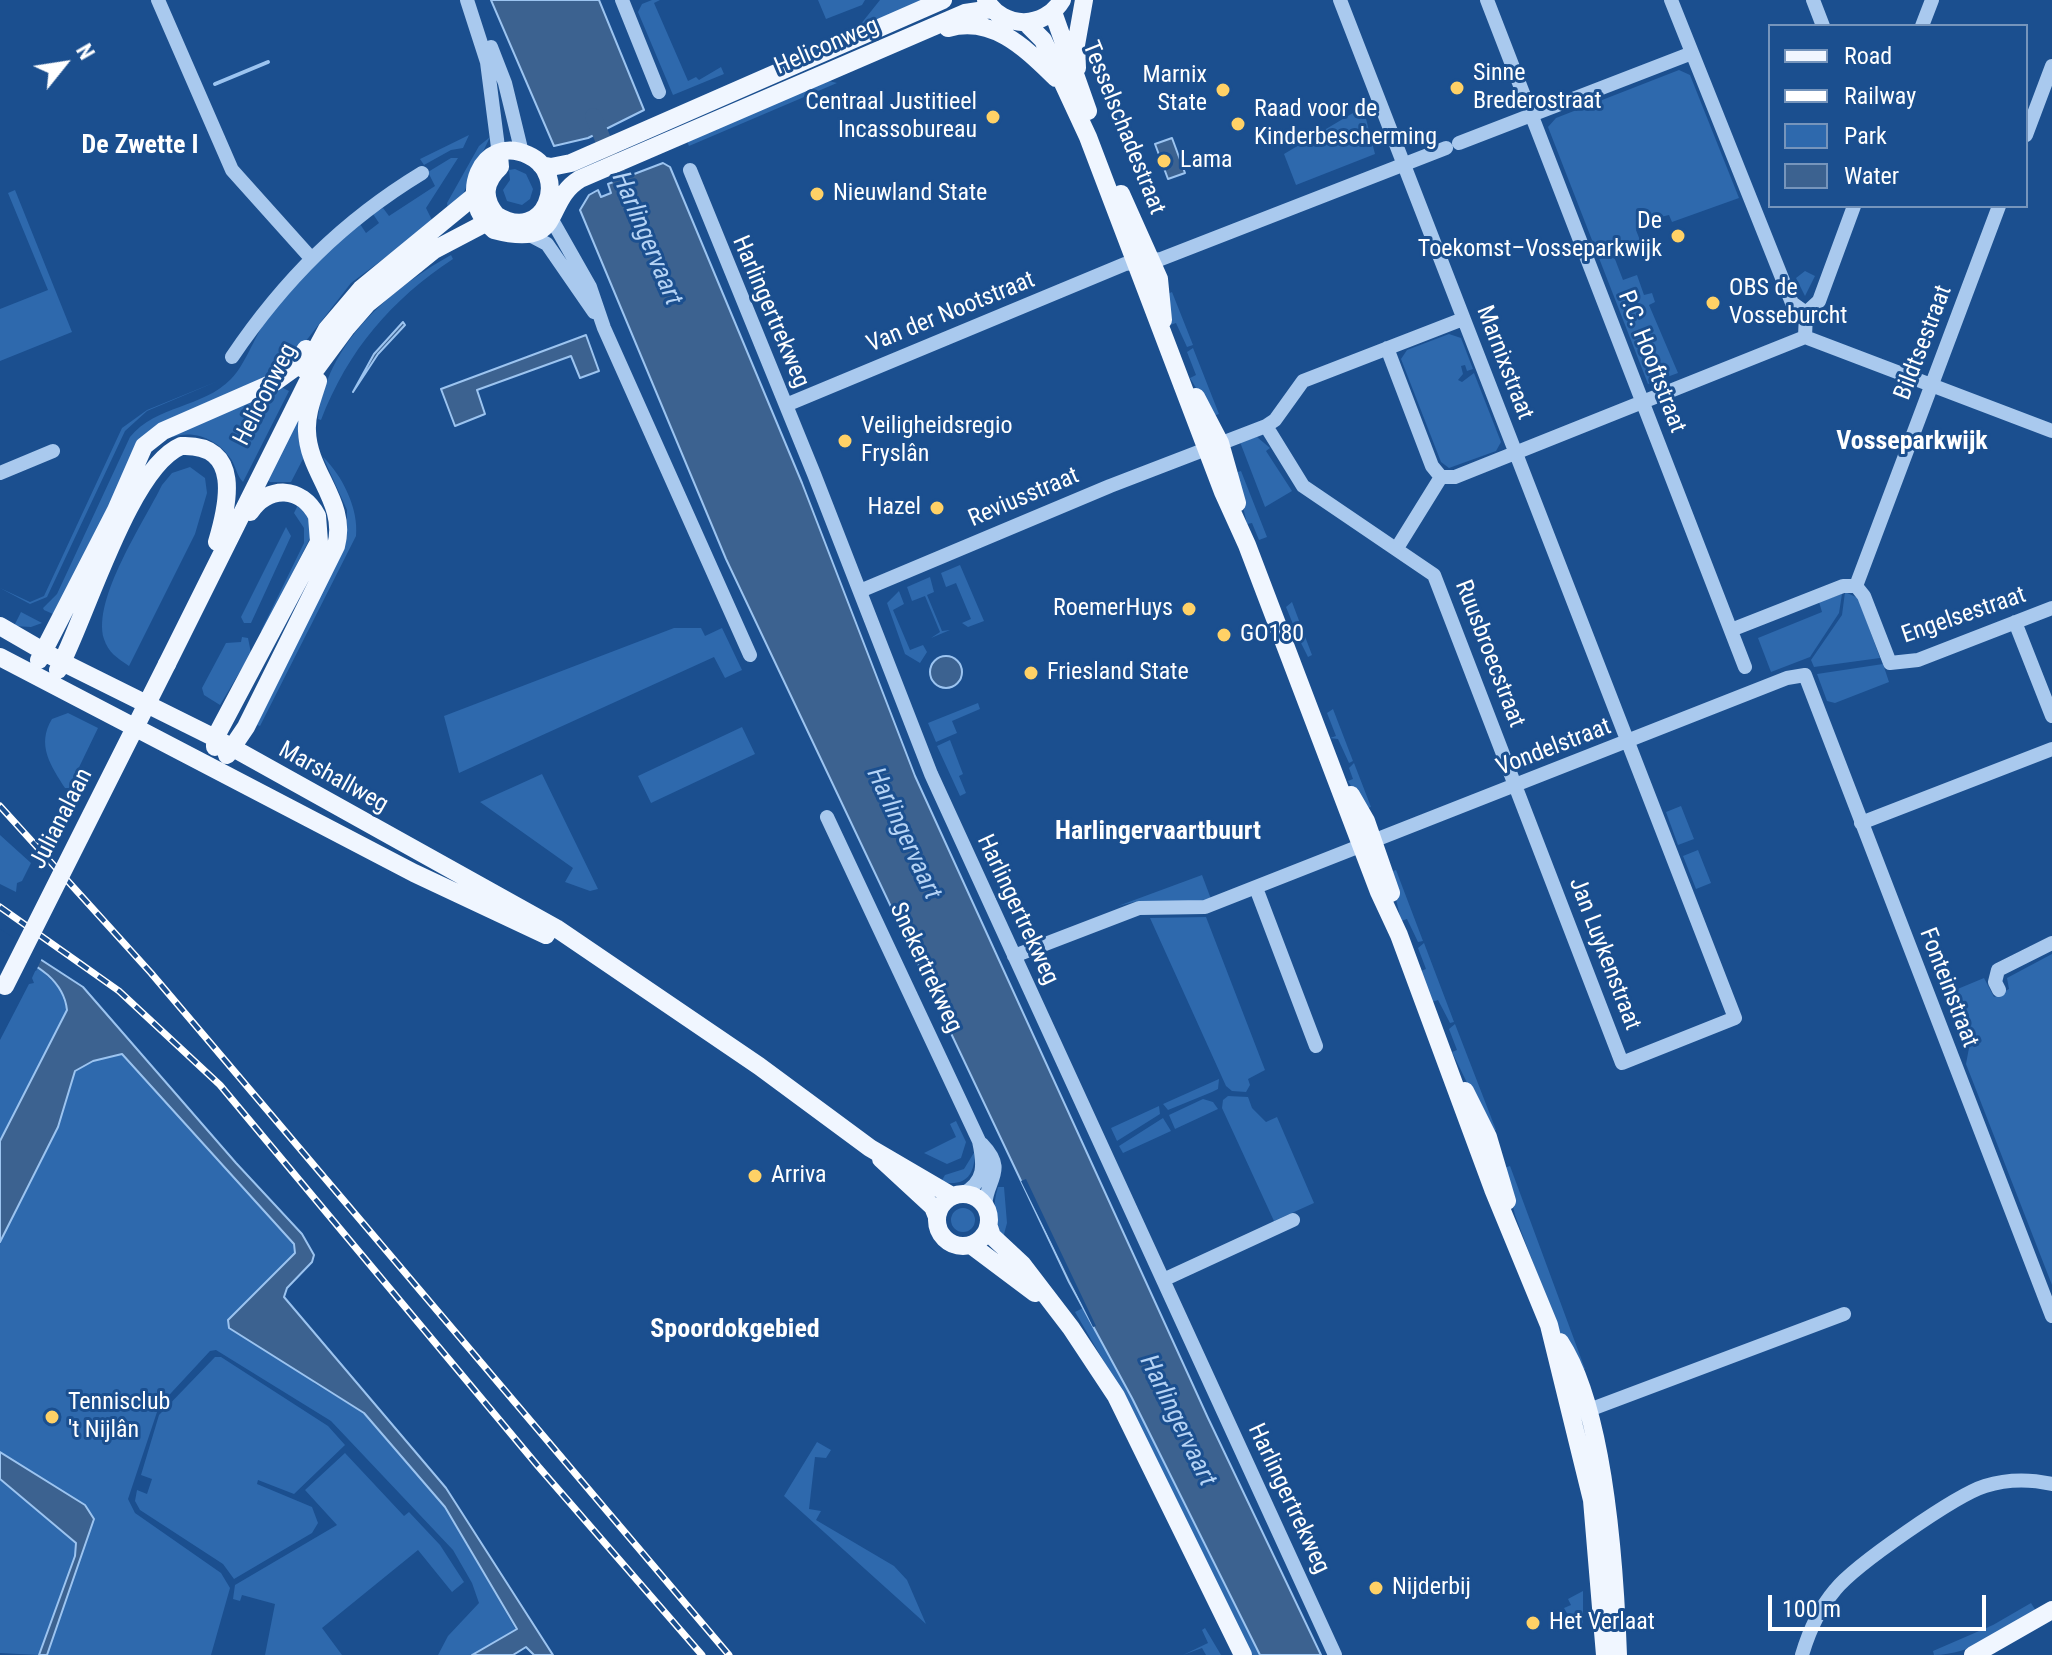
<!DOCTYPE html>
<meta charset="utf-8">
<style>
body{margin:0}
#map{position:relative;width:2052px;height:1655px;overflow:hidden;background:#1b4f8f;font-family:"Roboto Condensed",sans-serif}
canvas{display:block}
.legend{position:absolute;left:1768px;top:24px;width:260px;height:184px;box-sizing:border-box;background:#1b4f8f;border:2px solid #7695bc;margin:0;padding:10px 14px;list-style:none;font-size:24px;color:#fff}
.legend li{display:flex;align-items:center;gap:16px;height:40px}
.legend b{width:40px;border:2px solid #7695bc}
.north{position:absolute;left:24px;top:24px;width:80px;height:80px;-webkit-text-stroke:6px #1b4f8f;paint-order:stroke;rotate:60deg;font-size:22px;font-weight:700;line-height:32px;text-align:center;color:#fff}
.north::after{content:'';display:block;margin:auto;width:28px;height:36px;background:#fff;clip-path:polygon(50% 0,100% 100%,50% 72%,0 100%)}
.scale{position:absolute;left:1768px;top:1595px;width:218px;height:36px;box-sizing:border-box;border:4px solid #fff;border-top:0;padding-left:10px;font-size:24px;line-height:28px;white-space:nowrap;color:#fff;-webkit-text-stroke:6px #1b4f8f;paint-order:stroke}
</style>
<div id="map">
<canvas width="2052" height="1655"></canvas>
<ul class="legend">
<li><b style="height:10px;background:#f0f6ff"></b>Road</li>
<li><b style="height:10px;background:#fff"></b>Railway</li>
<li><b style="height:22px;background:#2e69ad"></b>Park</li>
<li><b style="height:22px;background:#3c6290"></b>Water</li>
</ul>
<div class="north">N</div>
<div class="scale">100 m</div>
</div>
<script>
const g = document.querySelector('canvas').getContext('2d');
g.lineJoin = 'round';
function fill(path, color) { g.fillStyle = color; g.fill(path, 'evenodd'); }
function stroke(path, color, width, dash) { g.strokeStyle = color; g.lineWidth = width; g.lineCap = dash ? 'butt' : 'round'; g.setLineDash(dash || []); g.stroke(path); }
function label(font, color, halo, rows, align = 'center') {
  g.font = font + ' "Roboto Condensed",sans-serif'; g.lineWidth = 6; g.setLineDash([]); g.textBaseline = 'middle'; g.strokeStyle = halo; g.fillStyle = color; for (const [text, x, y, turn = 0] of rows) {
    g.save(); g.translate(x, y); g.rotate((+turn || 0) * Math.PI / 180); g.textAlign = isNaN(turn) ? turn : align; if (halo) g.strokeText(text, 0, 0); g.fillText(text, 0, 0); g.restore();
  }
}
fill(new Path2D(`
 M652,0H660L654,3L688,81L696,77L699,80L721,67L724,74L673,95L638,12L642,4Z
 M818,0H865L862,5L826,19Z
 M880,0H932L683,104L856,30Z
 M1679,70L1690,75L1739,198L1672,222L1669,215L1640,222L1642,228L1636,230L1641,243L1613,254L1623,280L1637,275L1644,295L1652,293L1655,302L1649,305L1678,373L1648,384L1548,127L1556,118Z
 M825,80L837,83L689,146L685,137Z
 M1363,107L1375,154L1296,185L1284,154Z
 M469,135L463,148L451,150L424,165L420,159Z
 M490,137L463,194L448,210L447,203L479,146Z
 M451,158H458L426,208L433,222L351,283L288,364L273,376L161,426L113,500L53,614L44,610L43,608L57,594L130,437C156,405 203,408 231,379C245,365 254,338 265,322C290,283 325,254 360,224L366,233L379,223L373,214L383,208L389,216L435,186L428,172Z
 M515,169L526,174L533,189L530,199L522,205L507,201L503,190L510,180L509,170Z
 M15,190L72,332L0,361V309L48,290L8,193Z
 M451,255L453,259C391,300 348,350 321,420L318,419C326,345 387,291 451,255Z
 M1805,271L1815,276L1805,296L1796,278Z
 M1172,292L1193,345L1187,347L1176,323L1170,325L1165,295Z
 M1449,334L1461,338L1473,369L1467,371L1465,365L1461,366L1463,374L1458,380L1462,382L1474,373L1501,442L1496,451L1449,468L1441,462L1401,359L1407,350Z
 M1193,348L1219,414L1213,416L1190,378L1196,375L1187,352Z
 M218,381L147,411L125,431L47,597L30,604L0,588L30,602L44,596L122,428L147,410Z
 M279,386L289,391L243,482C237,476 236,467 231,459C219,441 195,429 173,437L171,432Z
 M295,416L300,418L298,438L304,457L291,482H270L264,478Z
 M1257,437L1270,448L1266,451L1292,491L1265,507L1240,442Z
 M323,457C342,475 359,509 356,536L260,726L257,725L261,713L347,539V510Z
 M190,467L205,478L207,493L195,534L129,666C117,658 108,652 104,639C92,599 144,522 162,485L172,473Z
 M1241,471L1267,537L1259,540L1252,523L1247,524L1235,473Z
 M298,505L310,520L311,536L263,632L261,631L304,543V528L294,513Z
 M286,527L291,536L251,623H244L241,617Z
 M960,565L984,621L968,627L962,623L971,619L956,583L946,587L941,573Z
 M930,577L934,592L927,595L942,631L950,630L931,638L940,632L925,596L912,601L907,587Z
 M899,591L904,604L893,610L910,650L923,645L927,652L920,663L905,654L887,603Z
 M1845,592L1858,598L1880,658L1814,667L1811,660L1842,615Z
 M1842,594L1839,613L1810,657L1771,672L1758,638L1822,612L1819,602Z
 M1292,602L1312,655L1308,657L1296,633L1290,635L1289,632L1295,629L1286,607Z
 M21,612L42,623L31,627L14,626Z
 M674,628H701L705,636L722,628L742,670L725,678L714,657L459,773L444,716Z
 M242,637L248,638L251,653L220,705L204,695L202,688L226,643L241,642Z
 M1883,664L1889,682L1835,703L1827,701L1817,674Z
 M978,703L980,709L952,721L957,733L936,742L928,723Z
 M1333,709L1353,761L1349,763L1338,739L1330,738L1336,736L1327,713Z
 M68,713L98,728L69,788H65C51,766 36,745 52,719Z
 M742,727L755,754L651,803L638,776Z
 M950,740L963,774L959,776L966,793L960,796L937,746Z
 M1354,763L1371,807L1365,809L1348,781L1353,779L1349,768Z
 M542,774L598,889L590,891L565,882L573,868L480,802Z
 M1681,806L1694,839L1678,845L1666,812Z
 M0,835L31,863L22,881L17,883L16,892L0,884Z
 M1698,850L1711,883L1696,889L1683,856Z
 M1396,870L1423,941L1418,942L1407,919L1401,921L1390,872Z
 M1202,875L1211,899L1197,904L1138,901L1118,906Z
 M1206,917L1265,1070L1248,1079L1250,1085L1246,1092L1232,1091L1226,1086L1150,918Z
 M1424,943L1454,1022L1450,1023L1438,1000L1432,1002L1421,971L1426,969L1418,948Z
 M2052,954V1285L1966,1064L1969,1048L1948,993L1984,978L1994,997L2009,989L2007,978Z
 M37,967L59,987L67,1010L0,1141V1040L29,984L34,983L32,978Z
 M1455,1024L1496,1130L1491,1132L1452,1052L1457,1050L1449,1029Z
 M122,1054L294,1244L296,1253L275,1275L314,1383L364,1413L419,1475L445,1507L516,1630L472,1655H438L448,1636L479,1603L472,1583L453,1550L331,1421L216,1350L210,1351L159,1406L128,1499L135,1513L221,1573L230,1588L211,1655H47L94,1519L45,1515L75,1539V1556L39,1655L0,1653V1242L58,1127L75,1071L93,1061Z
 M1219,1079L1218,1089L1212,1092L1168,1110L1163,1104Z
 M1228,1096L1248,1097L1252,1108L1266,1122L1277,1117L1314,1203L1274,1221L1222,1108L1223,1100Z
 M1203,1099L1213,1102L1218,1109L1175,1129L1169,1115Z
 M1159,1106L1160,1114L1117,1141L1111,1128Z
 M1163,1118L1171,1131L1123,1153L1119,1146Z
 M956,1121L966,1142L961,1158L947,1164L924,1153L956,1137L950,1124Z
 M975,1151C975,1175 966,1187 941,1182L945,1175L964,1169Z
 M1510,1166L1585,1369L1579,1371L1558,1329L1515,1215L1504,1168Z
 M998,1187H1004L1007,1223L1003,1238C994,1221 992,1206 998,1187Z
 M951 1220a12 12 0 1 1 24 0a12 12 0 1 1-24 0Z
 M1083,1308L1132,1398L1260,1655H1252L1127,1401L1075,1312Z
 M215,1357H221L328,1426L345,1445L294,1494L258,1480L257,1484L312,1507L318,1523L312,1533L234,1579L223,1564L140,1510L135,1501L137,1490L147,1494L152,1479L141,1475L159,1415Z
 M817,1442L831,1450L826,1458L815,1457L809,1509L821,1511L816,1520L894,1566L907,1580L926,1624L784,1496Z
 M345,1453L404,1516L409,1512L440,1545L464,1582L452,1592L418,1550L322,1628L342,1655H265L275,1604L242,1595L240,1601L233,1599L235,1585L337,1525L305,1490Z
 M1583,1591V1623L1575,1627L1564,1608L1571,1605L1568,1599Z
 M2031,1603L2036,1611C2005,1629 1971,1655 1934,1655L1933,1651L1993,1625Z
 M1205,1628L1221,1655H1206L1202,1648L1183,1655L1208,1643L1202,1630Z`), '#2e69ad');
const water = new Path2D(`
 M491,0H599L644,110L588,138L554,146Z
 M1172,138L1185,173L1168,179L1155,144Z
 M663,163L670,167L802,483L915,776L1208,1418L1321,1655H1260L1132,1398L1069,1282L726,559L580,210L589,195L598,190L601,197L611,193L608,184Z
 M403,322L405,325L378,354L353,392L374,354Z
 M586,335L599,371L580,378L571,356L477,390L485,414L455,426L441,389Z
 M930 672a16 16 0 1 1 32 0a16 16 0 1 1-32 0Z
 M0,933L83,987L236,1163L302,1234L314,1255L312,1262L287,1288L284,1297L446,1488L553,1655H534L526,1647L513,1655H472L517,1629L445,1507L364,1413L229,1328L228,1320L295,1253L294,1244L122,1054L93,1061L75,1071L58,1127L0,1242V1141L67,1010C63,975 27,961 0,945Z
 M0,1452L85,1505L94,1519L47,1655H39L75,1556L76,1543L0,1479Z`);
fill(water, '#3c6290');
stroke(water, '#9cc4f0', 2);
fill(new Path2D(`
 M0,929L43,956L36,971L0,950Z
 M1026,1179L1096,1326L1093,1327L1021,1181Z`), '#1b4f8f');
stroke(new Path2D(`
 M215,84L268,62`), '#9cc4f0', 4);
stroke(new Path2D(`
 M593,116L628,198`), '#3c6290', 16);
stroke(new Path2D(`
 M158,0L232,170L310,257
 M467,0L487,62L499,155
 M622,0L659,92
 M1487,0L1745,667
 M1671,0L1792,303L1806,313L1805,337
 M1813,0L1823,26
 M1922,26L1932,0
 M491,47L505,83L522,153
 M2026,135L2052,66
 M1459,143L1692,53
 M690,170L814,474L931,774L1335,1655
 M552,220L590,287L604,328L750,655
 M528,234L547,244L594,312
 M1806,313L1819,301L1854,206
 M1387,348L1432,466L1441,477
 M232,357C284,280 343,221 422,173
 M786,405L1125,264L1161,259L1446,148
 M1266,426L1303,486L1434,575L1622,1063L1735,1018L1340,0
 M0,473L53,451
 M1397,548L1441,477H1455L1805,337L2052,431
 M1856,586L1999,206
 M1856,586L1864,596L1890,663L1918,660L2052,608
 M860,591L1110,486L1266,426L1275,420L1303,381L1463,319
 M2015,622L2052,716
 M1731,630L1843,586H1856
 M827,817L979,1141C984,1164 986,1182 962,1194
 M1861,823L2052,749
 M1256,888L1316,1046
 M1014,956L1139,908L1205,907L1787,678L1805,675L2052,1316
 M1999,990L1995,982L1998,970L2052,943
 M982,1144C1008,1171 986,1179 985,1206
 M1163,1280L1293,1220
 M1581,1413L1844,1314
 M1802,1655C1809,1631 1819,1609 1835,1590C1855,1565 1956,1495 1985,1486C2007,1479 2030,1479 2052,1484`), '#a9c9ee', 14);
stroke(new Path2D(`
 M986,0C1003,30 1045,29 1062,0
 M1053,12L1088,111
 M1026,23L1043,40L1088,137L1223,492L1247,545L1379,892L1399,935L1493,1189L1549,1325L1592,1500L1605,1655
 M948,28C993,15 1026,49 1056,78
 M1077,68L1076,45L1084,0
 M499,155L500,167C484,182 482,198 496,215C545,246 571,174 528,155C481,133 455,199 494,230C566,249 542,202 580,179L965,13L992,9
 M541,165L551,167L571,163L943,0
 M1121,194L1159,279L1163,320
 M305,370L327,329L361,289L473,197
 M1196,397L1220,443L1237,503
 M0,626L62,662L215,738L556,928L759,1066L870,1148L952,1196
 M0,657L414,873L546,935
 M39,660L116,510L144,446L163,431L275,382L293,369L306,349
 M167,664L310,377L347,327L367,304L434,250L495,218
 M58,670C86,618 129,468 181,446C243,443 228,505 217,542
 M215,747V738L319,542L317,516C301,486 269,485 250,512
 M227,755L246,727L336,546C348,503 308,473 307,431C306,414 313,397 318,381
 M1351,795L1366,821L1391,893
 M1465,1091L1488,1137L1507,1201
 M881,1159L933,1207L937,1217
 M937 1220a26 26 0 1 1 52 0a26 26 0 1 1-52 0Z
 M989,1227L992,1236L1022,1264L1071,1328L1116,1396L1243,1655
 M971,1245L1035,1293
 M1560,1342C1606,1412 1615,1571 1618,1655
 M1973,1655L2052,1610`), '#f0f6ff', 18);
const rail = new Path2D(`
 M0,806L151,973L729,1655
 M0,907L119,991L220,1085L537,1465L702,1655`);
stroke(rail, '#fff', 7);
stroke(rail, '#1b4f8f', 4, [12]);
stroke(new Path2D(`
 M5,986L167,664`), '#f0f6ff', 18);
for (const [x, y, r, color] of [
 [1457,88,8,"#ffd166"],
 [1223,90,8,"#ffd166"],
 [993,117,8,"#ffd166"],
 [1238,124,8,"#ffd166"],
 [1164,161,8,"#ffd166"],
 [817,194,8,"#ffd166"],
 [1678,236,8,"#ffd166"],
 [1713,303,8,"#ffd166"],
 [845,441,8,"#ffd166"],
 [937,508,8,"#ffd166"],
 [1189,609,8,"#ffd166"],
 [1224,635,8,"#ffd166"],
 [1031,673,8,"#ffd166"],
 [755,1176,8,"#ffd166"],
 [52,1417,8,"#ffd166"],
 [1376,1588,8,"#ffd166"],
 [1533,1623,8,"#ffd166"]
]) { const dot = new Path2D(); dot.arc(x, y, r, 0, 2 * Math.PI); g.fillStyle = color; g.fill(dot); stroke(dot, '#1b4f8f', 3); }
label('24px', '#fff', '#1b4f8f', [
 ["Heliconweg",827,47,-23],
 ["Tesselschadestraat",1123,128,68],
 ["Harlingertrekweg",770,312,67],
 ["Van der Nootstraat",951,313,-22],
 ["Bildtsestraat",1924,343,-69],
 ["P.C. Hooftstraat",1651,362,69],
 ["Marnixstraat",1504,363,69],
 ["Heliconweg",266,395,-63],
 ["Reviusstraat",1024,498,-23],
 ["Engelsestraat",1964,616,-19],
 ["Ruusbroecstraat",1489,654,69],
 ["Vondelstraat",1554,748,-21],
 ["Marshallweg",333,778,29],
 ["Julianalaan",62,819,-63],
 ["Harlingertrekweg",1017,910,65],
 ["Jan Luykenstraat",1604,954,69],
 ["Snekertrekweg",925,968,65],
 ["Fonteinstraat",1948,988,69],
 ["Harlingertrekweg",1288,1499,65]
]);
label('24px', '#fff', '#1b4f8f', [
 ["Sinne",1473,74],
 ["Brederostraat",1473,102],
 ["Marnix",1207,76,"right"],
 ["State",1207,104,"right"],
 ["Centraal Justitieel",977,103,"right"],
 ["Incassobureau",977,131,"right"],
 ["Raad voor de",1254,110],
 ["Kinderbescherming",1254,138],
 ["Lama",1180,161],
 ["Nieuwland State",833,194],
 ["De",1662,222,"right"],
 ["Toekomst–Vosseparkwijk",1662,250,"right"],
 ["OBS de",1729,289],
 ["Vosseburcht",1729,317],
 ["Veiligheidsregio",861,427],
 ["Fryslân",861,455],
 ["Hazel",921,508,"right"],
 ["RoemerHuys",1173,609,"right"],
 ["GO180",1240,635],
 ["Friesland State",1047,673],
 ["Arriva",771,1176],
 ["Tennisclub",68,1403],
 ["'t Nijlân",68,1431],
 ["Nijderbij",1392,1588],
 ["Het Verlaat",1549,1623]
], 'left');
label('bold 26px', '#fff', '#1b4f8f', [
 ["De Zwette I",140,146],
 ["Vosseparkwijk",1912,442],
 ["Harlingervaartbuurt",1158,832],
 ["Spoordokgebied",735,1330]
]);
label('italic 26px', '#b5d3f5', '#1b4f8f', [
 ["Harlingervaart",646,239,67],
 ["Harlingervaart",903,834,65],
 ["Harlingervaart",1177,1421,64]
]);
</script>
